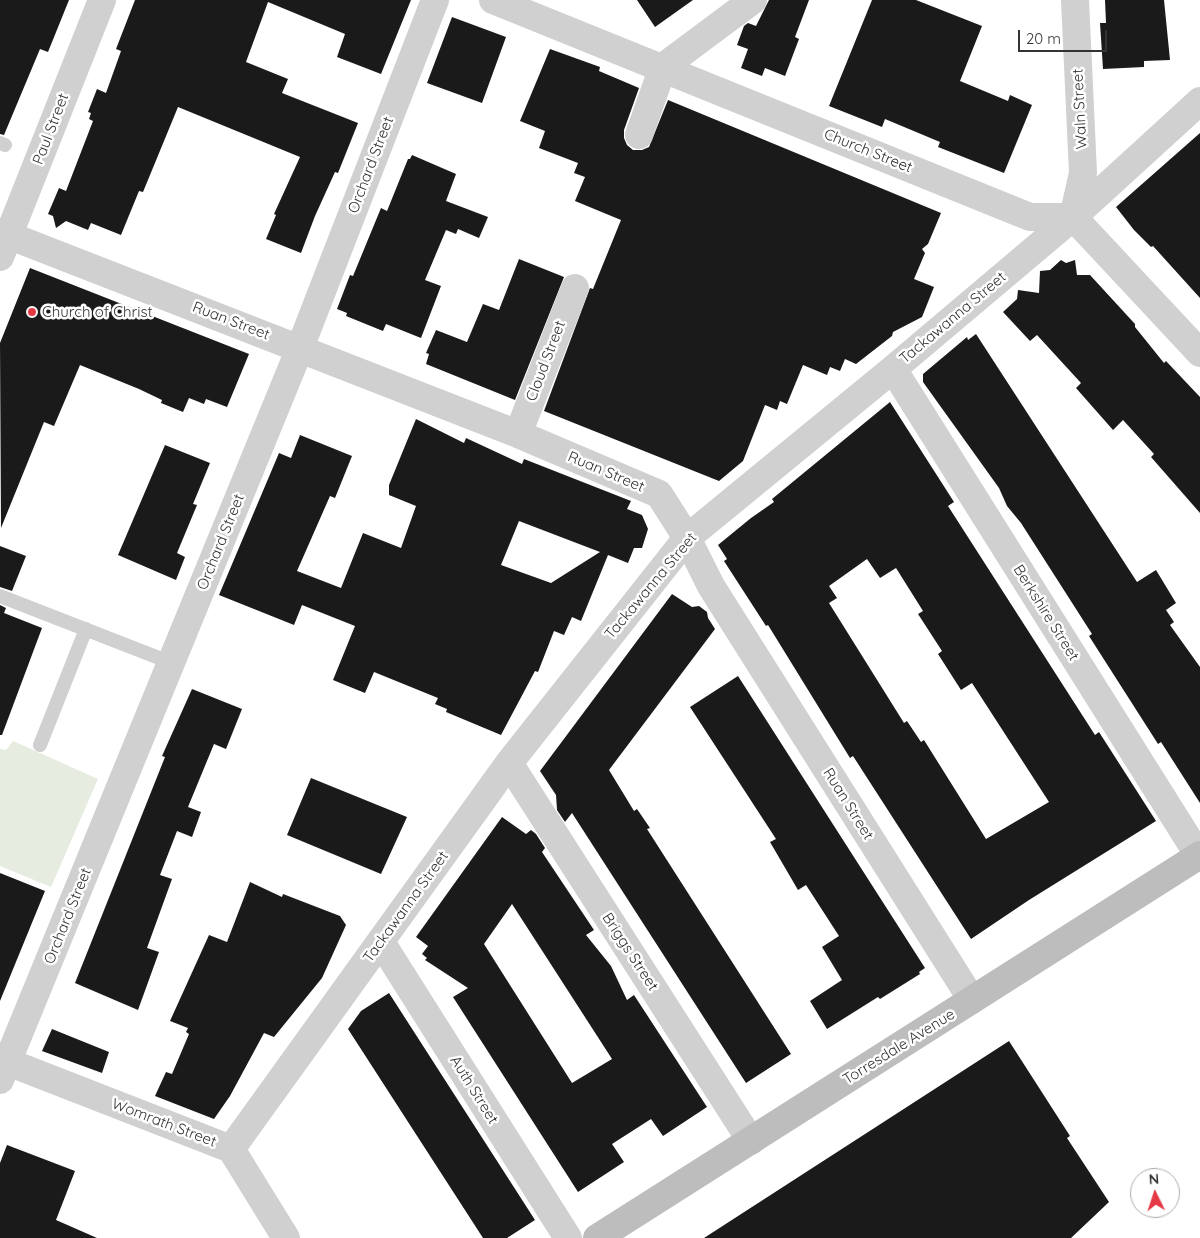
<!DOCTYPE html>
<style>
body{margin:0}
#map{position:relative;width:1200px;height:1238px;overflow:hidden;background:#fff;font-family:Quicksand,sans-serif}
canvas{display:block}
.north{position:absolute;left:1130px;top:1168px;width:50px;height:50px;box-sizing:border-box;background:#fff;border:1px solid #adadad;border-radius:50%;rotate:356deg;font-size:14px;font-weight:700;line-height:20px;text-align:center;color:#333}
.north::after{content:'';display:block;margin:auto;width:18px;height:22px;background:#e63946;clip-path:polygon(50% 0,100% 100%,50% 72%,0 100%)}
.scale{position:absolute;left:1018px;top:30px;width:89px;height:22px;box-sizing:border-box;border:2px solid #333;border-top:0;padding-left:6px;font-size:15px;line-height:18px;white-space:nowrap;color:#333;-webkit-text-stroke:4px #fff;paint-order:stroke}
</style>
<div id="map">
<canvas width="1200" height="1238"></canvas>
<div class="north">N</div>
<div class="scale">20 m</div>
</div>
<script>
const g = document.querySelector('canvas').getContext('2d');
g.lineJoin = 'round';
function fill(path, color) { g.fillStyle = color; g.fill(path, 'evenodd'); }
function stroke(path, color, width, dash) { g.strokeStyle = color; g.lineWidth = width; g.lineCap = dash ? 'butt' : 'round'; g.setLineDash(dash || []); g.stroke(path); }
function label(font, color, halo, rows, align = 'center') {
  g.font = font + ' Quicksand,sans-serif'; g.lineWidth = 5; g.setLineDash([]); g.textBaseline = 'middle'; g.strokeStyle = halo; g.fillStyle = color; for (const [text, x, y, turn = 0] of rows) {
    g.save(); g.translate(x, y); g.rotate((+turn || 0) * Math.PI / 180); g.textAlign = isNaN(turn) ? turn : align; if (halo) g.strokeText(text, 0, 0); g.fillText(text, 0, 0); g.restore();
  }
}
fill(new Path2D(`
 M13,741L98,779L51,887L0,866V749L6,750Z`), '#e6ecdf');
fill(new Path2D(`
 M0,0H69L48,52L40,49L4,135L0,134Z
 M135,0H411L381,74L337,57L345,34L268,2L246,62L288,79L282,93L358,123L338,173L335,172L315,216L301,253L266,239L276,215L274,214L300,157L178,107L143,192L139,191L121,235L91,223L88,230L66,221L56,228L53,216L48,214L59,188L66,191L93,121L89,119L91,113L88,112L97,89L106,93L121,51L116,49Z
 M637,0H693L655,27Z
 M769,0H809L795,37L799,39L785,76L765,68L762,76L741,68L748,49L737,45L744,26L748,23L756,26Z
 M872,0H916L982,26L960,81L1008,101L1010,95L1032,105L1004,173L938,147L940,142L885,119L882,127L829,106Z
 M1105,0H1164L1170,60L1144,61V67L1103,69L1100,23H1106Z
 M452,17L506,37L482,103L427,83Z
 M550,49L600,67L599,71L639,88L624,130V138L627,145L633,150H642L649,147L668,100L941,213L928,244L922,249L925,253L914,279L934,287L922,317L893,332L892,336L856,364L845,359L840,371L830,367L827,375L803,365L787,404L780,401L777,410L765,405L743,461L719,481L544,411L590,288L593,289L621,220L575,201L585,177L574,173L578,163L539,148L545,131L520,121Z
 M1200,133V298L1153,246L1151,247L1134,230L1116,207Z
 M412,155L456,174L446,201L488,217L479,238L458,229L456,234L446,230L425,280L441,286L421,338L386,324L383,331L346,316L347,313L337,309L350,275L353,276L381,208L387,211L408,159H410Z
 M519,259L564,277L515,400L426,364L429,354L426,353L436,330L467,342L483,304L499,310Z
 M1061,260L1066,263L1075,260L1077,275H1090L1135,324V327L1164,363L1166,361L1200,397V513L1151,457L1154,454L1123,420L1113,430L1076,388L1081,383L1037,335L1030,341L1003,312L1017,299L1018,290L1039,293L1040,271L1050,270Z
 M30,268L249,354L227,407L206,399L204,404L189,398L183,412L161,403L162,400L139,389L80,365L54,426L44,422L1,528L0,343Z
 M976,334L1137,582L1156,570L1176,603L1166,610L1174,622L1170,625L1200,667V803L1161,742L1158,744L1089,636L1092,634L1021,523L1007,506L999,488L923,382V374L967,337L968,340Z
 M890,402L954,502L948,506L1095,735L1099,732L1156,821L1029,900L971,939L853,756L850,758L768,625L766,626L724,561L727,559L718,545L751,518L774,502L772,499ZM867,559L880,578L896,568L923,611L918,614L942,651L938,654L961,690L972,683L1049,802L986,839L924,740L921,742L907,721L904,723L829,603L837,598L829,586Z
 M416,419L464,443L466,438L522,464L524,459L631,501L627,509L642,515L648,529L642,548H634L628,563L608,555L581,621L572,617L564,635L554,631L538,672L535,671L501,735L446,712L447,709L435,704L438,698L374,672L365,693L333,680L355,626L302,605L294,625L219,595L279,453L291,458L300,435L352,456L335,498L330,496L297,571L341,588L363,533L401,548L416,506L389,495V485ZM519,521L600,552L551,583L501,565Z
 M165,445L210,463L193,504L197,505L177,553L185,557L176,580L118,555Z
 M0,546L26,556L12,591L0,587Z
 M672,594L692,607L699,606L707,612L708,618L715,629L609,770L634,811L637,809L650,828L647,829L791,1054L746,1083L572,813L565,822L557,810L556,795L540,771Z
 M0,605L6,608L4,613L42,628L2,735H0Z
 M738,676L925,968L919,972L920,974L880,999L878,997L827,1029L810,1001L842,980L822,947L839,936L806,885L798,890L770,842L776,839L690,707Z
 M192,689L242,709L226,749L214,744L188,807L201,812L192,837L177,831L160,875L172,879L147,948L159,952L138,1010L75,983L165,757L162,756Z
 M311,778L407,817L381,874L287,835Z
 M502,817L526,834L531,830L536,834L545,848L542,852L594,930L586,935L611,966L627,1000L634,995L707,1107L663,1136L651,1119L612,1144L624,1162L578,1192L453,997L468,988L425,960L427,958L422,954L428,946L416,937ZM512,904L612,1059L572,1083L484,944Z
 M0,873L45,891L0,1001Z
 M250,882L282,897L283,894L340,916L346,925L322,978L274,1037L264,1033L230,1096L214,1119L155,1096L166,1072L172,1074L189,1034L186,1032L188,1028L170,1021L209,935L227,942Z
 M389,993L535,1220L507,1238H483L348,1029L361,1011Z
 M52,1029L109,1052L102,1073L42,1051Z
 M1009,1041L1070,1136L1067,1138L1109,1202L1071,1238H704Z
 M7,1145L75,1171L56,1220L97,1238H0V1163Z`), '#1a1a1a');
stroke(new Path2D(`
 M0,143L5,145
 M0,596L172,663
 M40,745L86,629`), '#d0d0d0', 14);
stroke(new Path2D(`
 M493,0L1030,217H1073L1200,353
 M639,135L663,67L753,0
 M1073,217L1083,173L1075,0
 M0,232L518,434L659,494L687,538L711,586L972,1000
 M0,257L102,0
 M893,369L1199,856
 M518,434L575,288
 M509,763L751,1141
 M381,942L568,1238
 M0,1059L231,1149L286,1238
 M0,1080L300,348L435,0
 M231,1149L509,763L687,538L893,369L1073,217L1200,101`), '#d0d0d0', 28);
stroke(new Path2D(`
 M597,1238L1200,855`), '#bdbdbd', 28);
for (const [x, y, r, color] of [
 [32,312,5,"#e63946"]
]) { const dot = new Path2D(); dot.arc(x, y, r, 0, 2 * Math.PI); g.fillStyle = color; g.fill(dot); stroke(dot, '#fff', 2); }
label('15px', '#333', '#fff', [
 ["Waln Street",1080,109,-93],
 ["Paul Street",51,129,-69],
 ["Church Street",868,151,22],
 ["Orchard Street",371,165,-69],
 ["Tackawanna Street",953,318,-40],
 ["Ruan Street",231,321,21],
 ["Cloud Street",546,361,-69],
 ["Ruan Street",606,472,23],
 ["Orchard Street",221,542,-68],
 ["Tackawanna Street",651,586,-50],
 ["Berkshire Street",1046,613,58],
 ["Ruan Street",848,804,58],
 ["Tackawanna Street",406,907,-54],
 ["Orchard Street",68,916,-68],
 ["Briggs Street",630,952,57],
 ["Torresdale Avenue",899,1047,-32],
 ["Auth Street",474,1090,58],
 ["Womrath Street",164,1123,21]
]);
label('15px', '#333', '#fff', [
 ["Church of Christ",42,312]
], 'left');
</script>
